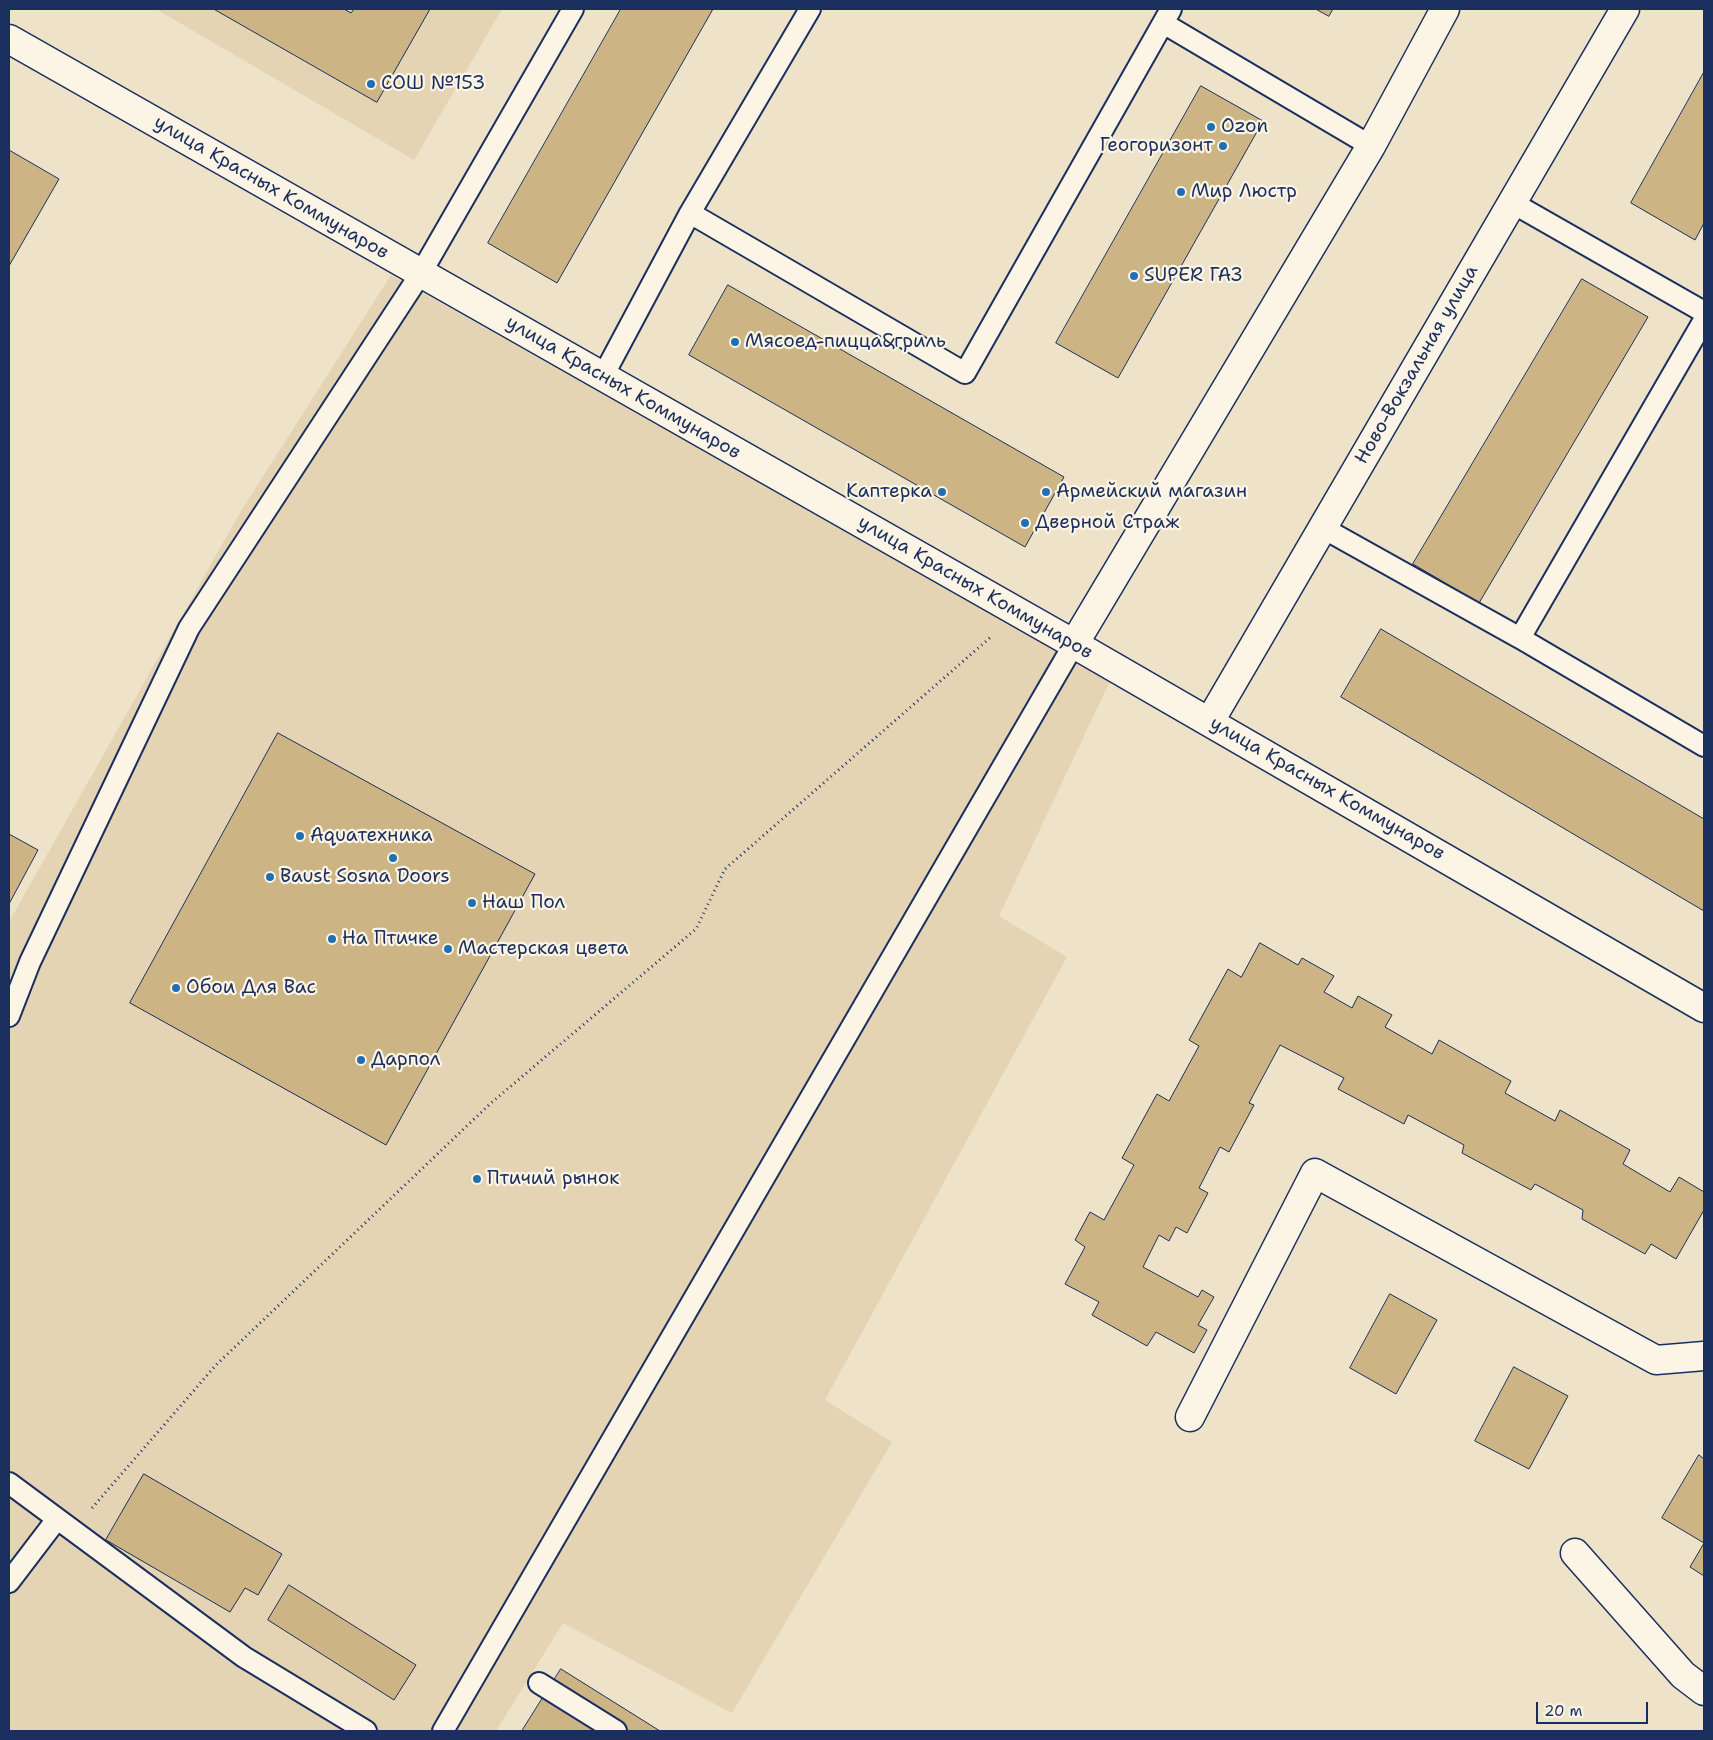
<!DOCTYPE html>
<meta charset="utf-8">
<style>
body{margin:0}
#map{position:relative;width:1713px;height:1740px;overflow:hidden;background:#eee2c8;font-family:"Shantell Sans",sans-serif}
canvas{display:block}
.frame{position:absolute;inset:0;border:10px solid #1b2f5e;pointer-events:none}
.scale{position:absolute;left:1536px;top:1702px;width:112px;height:22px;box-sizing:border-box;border:2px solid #1b2f5e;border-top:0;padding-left:6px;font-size:15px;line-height:18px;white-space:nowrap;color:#1b2f5e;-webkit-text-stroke:4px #fcf5e5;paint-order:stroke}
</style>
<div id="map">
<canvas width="1713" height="1740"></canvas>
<div class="frame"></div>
<div class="scale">20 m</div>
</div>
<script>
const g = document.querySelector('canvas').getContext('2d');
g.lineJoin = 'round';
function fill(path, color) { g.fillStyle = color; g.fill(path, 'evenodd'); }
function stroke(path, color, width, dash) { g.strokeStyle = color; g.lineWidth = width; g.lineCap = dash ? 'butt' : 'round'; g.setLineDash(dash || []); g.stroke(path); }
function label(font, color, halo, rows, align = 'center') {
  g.font = font + ' "Shantell Sans",sans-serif'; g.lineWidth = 4.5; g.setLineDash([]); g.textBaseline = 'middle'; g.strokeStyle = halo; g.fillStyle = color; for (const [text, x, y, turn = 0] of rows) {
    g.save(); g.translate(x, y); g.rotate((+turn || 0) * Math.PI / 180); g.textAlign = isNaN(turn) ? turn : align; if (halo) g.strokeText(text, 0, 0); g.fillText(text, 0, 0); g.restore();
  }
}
fill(new Path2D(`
 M156,9H502L414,160Z
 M391,275L1110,681L999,916L1067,957L825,1400L892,1442L732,1713L563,1623L496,1731H9V922L241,511Z`), '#e4d4b4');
const building = new Path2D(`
 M214,9H344L351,13L354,9H430L377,102Z
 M621,9H713L557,283L488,243Z
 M1316,9H1333L1329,16Z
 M1704,72V223L1695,240L1631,203Z
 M1201,86L1263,121L1118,378L1056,343Z
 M9,150L59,179L9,266Z
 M1582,279L1648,317L1479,603L1413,564Z
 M728,285L1064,477L1025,547L689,355Z
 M1381,629L1704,819V911L1341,697Z
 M278,733L535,874L386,1145L130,1003Z
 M9,834L38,850L9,904Z
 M1260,943L1298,965L1302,958L1334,976L1324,992L1352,1008L1358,996L1392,1015L1385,1027L1432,1054L1439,1040L1511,1081L1505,1093L1555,1121L1560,1110L1630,1150L1623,1164L1670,1192L1679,1177L1704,1192V1210L1676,1259L1651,1244L1645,1254L1582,1219L1583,1210L1535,1184L1531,1190L1462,1153L1464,1145L1408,1115L1404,1124L1338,1089L1344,1078L1280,1045L1249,1103L1254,1105L1229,1152L1220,1147L1199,1188L1208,1193L1187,1233L1176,1227L1169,1241L1159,1235L1143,1267L1198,1297L1202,1290L1214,1297L1198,1325L1207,1330L1194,1353L1156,1332L1147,1346L1092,1315L1099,1302L1065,1284L1085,1247L1075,1240L1090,1212L1104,1220L1134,1165L1122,1158L1157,1094L1169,1101L1199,1046L1189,1040L1228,969L1241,977Z
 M1390,1294L1437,1320L1396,1394L1350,1368Z
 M1514,1367L1568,1396L1529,1469L1475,1441Z
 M1699,1455L1704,1459V1576L1690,1567L1704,1543L1662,1518Z
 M144,1474L282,1554L258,1595L245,1588L230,1612L106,1540Z
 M289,1585L416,1665L394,1700L268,1620Z
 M561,1669L660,1731H522Z`);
fill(building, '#ccb484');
stroke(building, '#1b2f5e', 1);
const service = new Path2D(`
 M1163,23L1371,146
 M1511,202L1704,312
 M690,213L810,9
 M1704,320L1520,638L1704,746
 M603,376L690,213L965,373L1171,9
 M1323,528L1520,638
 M9,1016L30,962L189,628L421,273L573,9
 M9,1483L244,1657L366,1731
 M9,1582L57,1519
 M539,1683L616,1731
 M443,1731L1074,644`);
const minor = new Path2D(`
 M9,39L1074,644L1704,1008
 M1074,644L1371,146L1445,9
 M1210,721L1625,9
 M1190,1417L1315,1173L1656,1360L1704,1356
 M1575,1553L1683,1675L1704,1691`);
stroke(service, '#1b2f5e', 24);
stroke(minor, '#1b2f5e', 31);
stroke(new Path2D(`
 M92,1508L216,1365L491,1103L696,929L725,869L992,636`), '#1b2f5e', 3, [1, 4]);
stroke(service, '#fcf5e5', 20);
stroke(minor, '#fcf5e5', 28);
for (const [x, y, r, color] of [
 [371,84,5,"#1f6fb2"],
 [1211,127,5,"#1f6fb2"],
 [1223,146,5,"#1f6fb2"],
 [1181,192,5,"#1f6fb2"],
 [1134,276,5,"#1f6fb2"],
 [735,342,5,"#1f6fb2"],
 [942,492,5,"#1f6fb2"],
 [1046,492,5,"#1f6fb2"],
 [1025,523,5,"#1f6fb2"],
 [300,836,5,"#1f6fb2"],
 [393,858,5,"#1f6fb2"],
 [270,877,5,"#1f6fb2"],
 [472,903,5,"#1f6fb2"],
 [332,939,5,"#1f6fb2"],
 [448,949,5,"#1f6fb2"],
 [176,988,5,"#1f6fb2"],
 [361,1060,5,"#1f6fb2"],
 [477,1179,5,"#1f6fb2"]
]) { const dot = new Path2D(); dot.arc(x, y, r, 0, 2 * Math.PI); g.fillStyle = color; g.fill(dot); stroke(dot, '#fcf5e5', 2); }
label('19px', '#1b2f5e', '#fcf5e5', [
 ["СОШ №153",381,84],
 ["Ozon",1221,127],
 ["Геогоризонт",1213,146,"right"],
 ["Мир Люстр",1191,192],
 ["SUPER ГАЗ",1144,276],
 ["Мясоед-пицца&гриль",745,342],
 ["Каптерка",932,492,"right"],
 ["Армейский магазин",1056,492],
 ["Дверной Страж",1035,523],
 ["Aquaтехника",310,836],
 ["Baust",280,877],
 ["Sosna Doors",393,877,"center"],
 ["Наш Пол",482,903],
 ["На Птичке",342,939],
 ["Мастерская цвета",458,949],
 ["Обои Для Вас",186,988],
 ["Дарпол",371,1060],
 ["Птичий рынок",487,1179]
], 'left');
label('19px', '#1b2f5e', '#fcf5e5', [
 ["улица Красных Коммунаров",271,188,30],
 ["Ново-Вокзальная улица",1417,365,-60],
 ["улица Красных Коммунаров",623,388,30],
 ["улица Красных Коммунаров",975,588,30],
 ["улица Красных Коммунаров",1327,789,30]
]);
</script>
